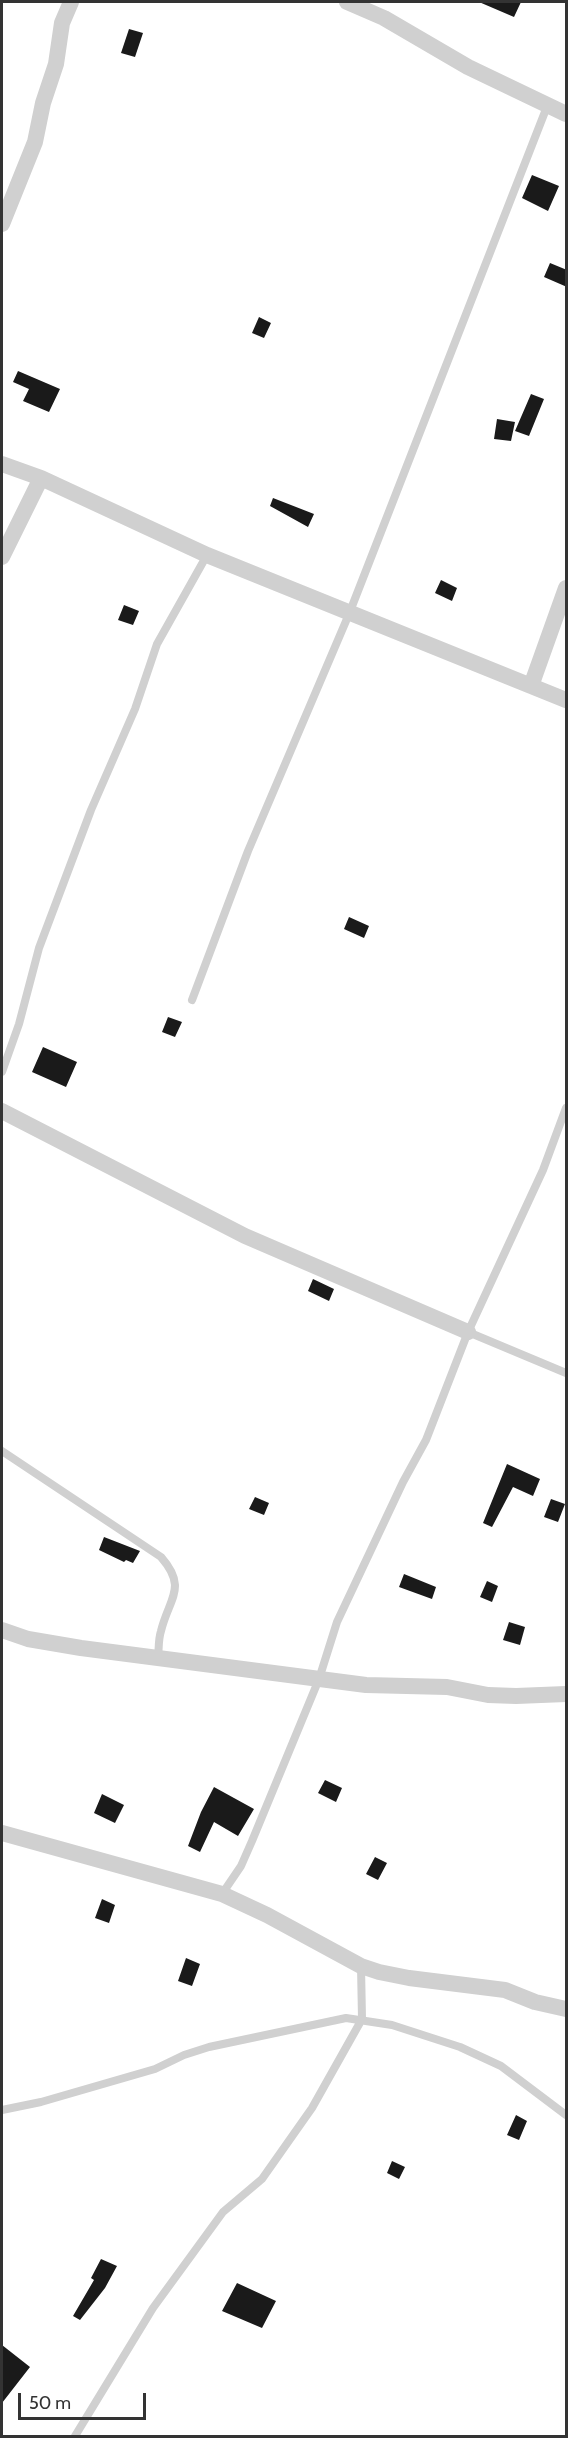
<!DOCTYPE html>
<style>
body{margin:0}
#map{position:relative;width:568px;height:2438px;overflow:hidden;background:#fff;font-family:Cabin,sans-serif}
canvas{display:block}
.frame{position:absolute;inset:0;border:3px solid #333;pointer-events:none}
.scale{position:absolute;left:18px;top:2393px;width:128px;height:27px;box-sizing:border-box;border:3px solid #333;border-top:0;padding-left:8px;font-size:18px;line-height:21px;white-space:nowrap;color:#333;-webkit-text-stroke:4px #fff;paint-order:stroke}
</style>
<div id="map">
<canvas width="568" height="2438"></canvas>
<div class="frame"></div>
<div class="scale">50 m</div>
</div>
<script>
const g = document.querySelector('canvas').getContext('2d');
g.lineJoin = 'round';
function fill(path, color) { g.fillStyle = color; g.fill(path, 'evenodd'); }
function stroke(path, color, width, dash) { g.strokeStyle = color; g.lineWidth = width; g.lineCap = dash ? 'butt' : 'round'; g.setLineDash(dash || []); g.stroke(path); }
fill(new Path2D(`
 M479,2H521L514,17Z
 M129,29L143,33L135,57L121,53Z
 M532,175L559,186L548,211L522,198Z
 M550,263L567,270V287L544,277Z
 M259,317L271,323L264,338L252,333Z
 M18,371L60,389L49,412L23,401L29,389L13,382Z
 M531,394L544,399L529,436L515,431Z
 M497,419L515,422L511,441L494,439Z
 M273,498L314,514L308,527L270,506Z
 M441,580L457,588L452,601L435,593Z
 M124,605L139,611L133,625L118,620Z
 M349,917L369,926L364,938L344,929Z
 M168,1017L182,1022L175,1037L162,1032Z
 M43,1047L77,1062L66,1087L32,1072Z
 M313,1279L334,1289L329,1301L308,1291Z
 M507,1464L540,1479L533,1496L513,1487L492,1527L483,1523Z
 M255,1497L269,1503L264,1515L249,1509Z
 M551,1499L565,1504L558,1522L544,1517Z
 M104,1537L140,1551L133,1563L126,1560L124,1562L99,1550Z
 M404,1574L436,1587L432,1599L399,1587Z
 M487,1581L498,1586L492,1602L480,1597Z
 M509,1622L525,1627L520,1645L503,1640Z
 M325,1780L342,1788L336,1802L318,1793Z
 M214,1787L254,1809L238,1836L214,1822L200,1852L188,1846L201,1812Z
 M102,1794L124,1805L115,1823L94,1813Z
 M375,1857L387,1863L378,1880L366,1874Z
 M102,1899L115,1905L109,1923L95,1918Z
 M186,1958L200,1964L192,1986L178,1981Z
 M516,2115L527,2121L519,2140L507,2135Z
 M392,2161L405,2167L399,2179L387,2173Z
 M101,2259L117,2266L105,2288L80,2320L73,2316L94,2280L91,2278Z
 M237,2283L276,2301L262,2328L222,2311Z
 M2,2345L30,2367L2,2403Z`), '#1a1a1a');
stroke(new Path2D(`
 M192,1000L248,851L349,614L548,104
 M2,1072L19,1024L39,948L91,810L135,709L157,644L207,555
 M468,1332L566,1373
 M2,1451L161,1557C188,1588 169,1598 161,1631C158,1640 159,1650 158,1659
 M222,1894L241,1866L252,1841L319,1679L337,1622L403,1482L426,1440L468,1332L543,1170L566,1108
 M2,2110L41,2102L155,2069L184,2055L209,2047L346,2018L392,2025L460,2047L501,2066L566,2115
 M75,2436L153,2308L223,2212L262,2179L312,2108L362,2019L361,1966`), '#d0d0d0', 8);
stroke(new Path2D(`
 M347,2L384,18L468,67L566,114
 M2,224L35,142L43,103L56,64L62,23L71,2
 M2,464L41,478L207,555L566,700
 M2,557L41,478
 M531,686L566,588
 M2,1111L245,1236L468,1332
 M2,1630L28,1639L81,1648L366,1685L447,1687L488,1695L516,1696L566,1694
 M2,1833L222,1894L267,1915L361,1966L379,1972L409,1978L505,1990L535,2002L566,2009`), '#d0d0d0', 16);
</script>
